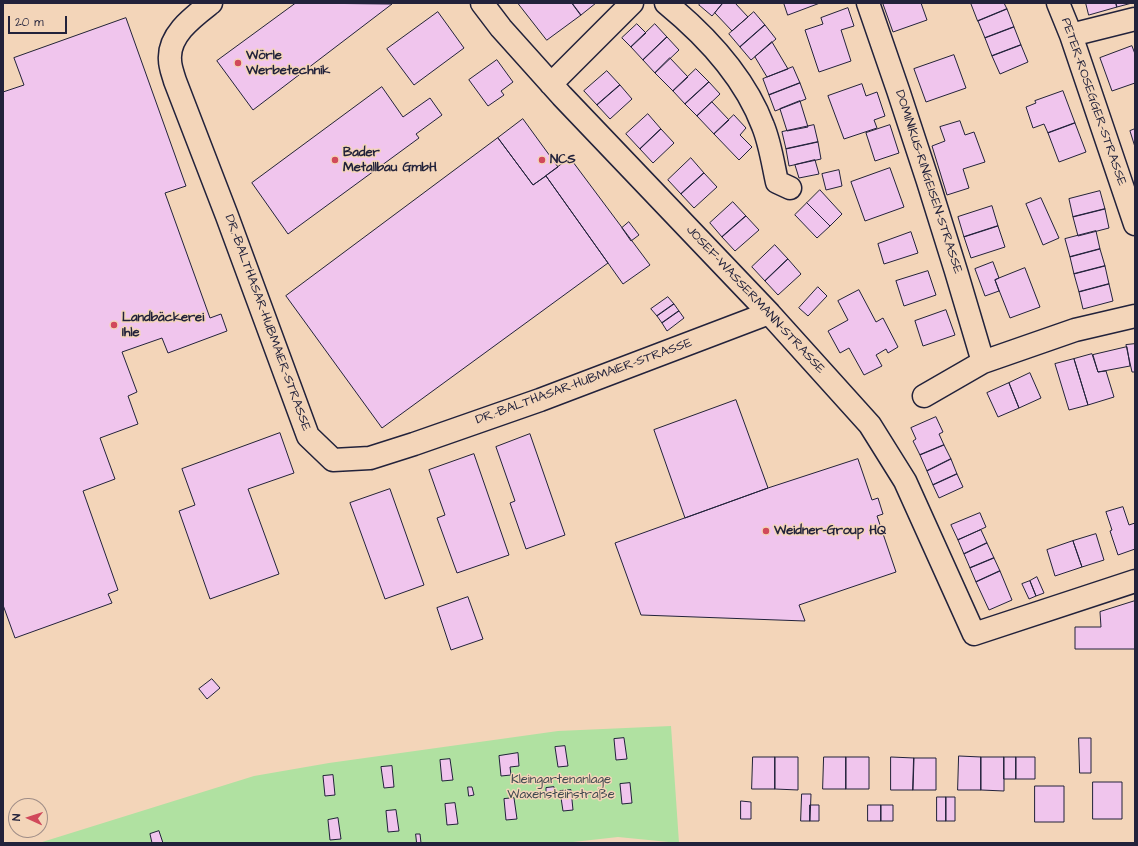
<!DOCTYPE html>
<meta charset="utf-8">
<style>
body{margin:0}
#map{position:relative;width:1138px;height:846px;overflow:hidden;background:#f3d5b9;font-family:"Architects Daughter",sans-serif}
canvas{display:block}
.frame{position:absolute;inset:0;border:4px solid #22223b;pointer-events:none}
.north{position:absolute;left:8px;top:798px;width:40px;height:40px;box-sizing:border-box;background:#f3d5b9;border:1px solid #9f8d87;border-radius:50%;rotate:273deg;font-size:11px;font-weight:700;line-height:16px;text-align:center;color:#22223b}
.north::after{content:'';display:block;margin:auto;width:14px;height:18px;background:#d1495b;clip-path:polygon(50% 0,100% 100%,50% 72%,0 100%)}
.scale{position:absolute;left:8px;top:16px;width:59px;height:18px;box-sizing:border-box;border:2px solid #22223b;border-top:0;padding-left:5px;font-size:12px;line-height:14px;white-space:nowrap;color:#22223b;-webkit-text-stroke:3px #f3d5b9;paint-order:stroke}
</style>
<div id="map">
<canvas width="1138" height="846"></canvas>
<div class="frame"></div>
<div class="north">N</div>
<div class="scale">20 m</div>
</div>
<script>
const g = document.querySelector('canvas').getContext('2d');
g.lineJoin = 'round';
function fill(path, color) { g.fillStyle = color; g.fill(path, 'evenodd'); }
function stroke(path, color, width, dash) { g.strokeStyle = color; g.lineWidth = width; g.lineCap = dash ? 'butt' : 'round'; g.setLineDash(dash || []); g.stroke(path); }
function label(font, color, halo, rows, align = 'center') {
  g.font = font + ' "Architects Daughter",sans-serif'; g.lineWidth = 3; g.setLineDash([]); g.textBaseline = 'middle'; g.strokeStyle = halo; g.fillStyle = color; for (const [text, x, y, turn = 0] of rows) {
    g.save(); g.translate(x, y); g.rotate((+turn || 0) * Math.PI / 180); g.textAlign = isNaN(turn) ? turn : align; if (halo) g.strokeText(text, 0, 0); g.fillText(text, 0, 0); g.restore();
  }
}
fill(new Path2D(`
 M671,726L679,843L618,837L564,843H39L254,776L329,763L558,731Z`), '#b0e1a1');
const building = new Path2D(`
 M296,3L392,4L253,110L217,61Z
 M518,3H572L581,15L547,40Z
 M572,3H596L581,15Z
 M701,3H723L712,16L699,5Z
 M723,3H735L748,17L732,31L715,13Z
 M784,3H820L788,15Z
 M887,3H921L927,20L893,32L883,4Z
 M971,3H1004L1007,9L978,21Z
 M1086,3H1116L1117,7L1089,15Z
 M1116,3H1132L1117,7Z
 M848,8L854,26L841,30L851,61L819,72L805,30L823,24L821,18Z
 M1007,9L1014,27L985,38L978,21Z
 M438,12L464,48L414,85L387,49Z
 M754,12L765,25L740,47L729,34Z
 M126,18L186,186L165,193L210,318L221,314L227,331L168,353L162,338L122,352L137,392L128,396L138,424L100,438L115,479L83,491L118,590L108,594L112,603L15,638L3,605V92L24,85L14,58Z
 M637,24L646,33L631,47L622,38Z
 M655,24L667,37L643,60L631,47Z
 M765,25L776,39L751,60L740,47Z
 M1014,27L1021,45L992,56L985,38Z
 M667,37L679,50L655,73L643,60Z
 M772,42L788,69L767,77L755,57Z
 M1021,45L1028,62L1000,74L992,56Z
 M1132,46L1135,54V83L1112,91L1100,58Z
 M954,55L966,88L926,102L914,69Z
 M670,58L688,77L673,91L655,73Z
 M497,60L513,82L501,91L504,95L488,106L469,80Z
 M793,67L800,83L769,95L763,79Z
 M696,69L709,82L685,104L673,91Z
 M607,71L620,85L597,105L584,91Z
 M709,82L720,94L697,116L685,104Z
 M800,83L806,99L775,111L769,95Z
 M862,84L866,96L877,92L885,116L874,120L877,128L844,139L828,96Z
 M620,85L632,99L610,119L597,105Z
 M382,87L403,117L430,98L442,115L416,134L419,138L288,234L252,183Z
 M1063,91L1075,123L1048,133L1044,124L1033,128L1026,107L1036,103L1035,101Z
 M800,101L808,127L787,131L780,109Z
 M712,102L729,120L714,134L697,116Z
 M648,114L661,129L640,149L626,134Z
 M734,115L746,128L740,135L752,147L739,160L714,134Z
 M523,119L558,167L533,185L498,138Z
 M960,121L965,135L974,132L985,162L963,169L969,188L947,195L932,146L945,141L940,127Z
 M1075,123L1086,152L1059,162L1048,133Z
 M814,125L818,142L786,149L782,132Z
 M890,125L899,153L875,161L866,133Z
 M661,129L674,143L653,163L640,149Z
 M1135,129V147L1130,131Z
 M498,138L533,185L546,176L608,263L382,428L286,296Z
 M818,142L821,159L789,166L786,149Z
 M570,158L650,265L623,284L546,176Z
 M691,158L704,173L681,194L668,180Z
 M815,160L819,174L799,178L795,165Z
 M890,168L904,207L865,221L851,182Z
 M839,170L842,186L826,190L822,174Z
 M704,173L717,187L694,208L681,194Z
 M820,190L842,214L830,226L807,203Z
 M1100,191L1105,209L1073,217L1069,199Z
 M1041,198L1059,238L1043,245L1026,204Z
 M733,202L746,216L722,237L710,223Z
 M807,203L830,226L817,238L795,215Z
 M992,206L998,226L964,237L958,217Z
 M1105,209L1109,228L1078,236L1073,217Z
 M746,216L759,230L735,251L722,237Z
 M629,222L639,235L631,241L622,228Z
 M998,226L1005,247L971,258L964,237Z
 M1096,231L1100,249L1070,257L1065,239Z
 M911,232L918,253L884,264L878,244Z
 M775,245L788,259L765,281L752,267Z
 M1100,249L1105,266L1074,274L1070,257Z
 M788,259L801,274L778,295L765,281Z
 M993,262L999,278L995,280L999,291L985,296L975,269Z
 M1105,266L1109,284L1079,292L1074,274Z
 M1025,268L1040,307L1010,318L995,280Z
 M928,271L936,295L904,306L896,281Z
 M1109,284L1113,301L1083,309L1079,292Z
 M818,287L827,296L808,316L799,308Z
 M859,290L876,322L883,318L898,347L888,353L886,349L876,355L882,366L864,375L849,348L840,353L828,331L848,320L838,301Z
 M668,297L674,304L657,316L651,309Z
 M674,304L679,311L662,323L657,316Z
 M946,310L955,335L923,346L915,321Z
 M679,311L684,318L667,331L662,323Z
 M1135,344V372H1132L1126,345Z
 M1127,347L1130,366L1098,372L1093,355Z
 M1092,354L1098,372L1106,371L1114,397L1088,405L1074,359Z
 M1074,359L1088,405L1069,410L1055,364Z
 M1030,373L1041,398L1019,408L1009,383Z
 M1009,383L1019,408L998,417L987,393Z
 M736,400L768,488L685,518L654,430Z
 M936,417L943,432L939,434L944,445L920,455L913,441L916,439L911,428Z
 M280,433L294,473L248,489L279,574L210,599L179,511L195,505L182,469Z
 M530,434L565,535L526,549L510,503L515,501L496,447Z
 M944,445L951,459L927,471L920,455Z
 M474,454L509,555L457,573L437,518L445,515L429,470Z
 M858,459L872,500L878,498L883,514L877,516L896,572L799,605L805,621L641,615L615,543L768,488Z
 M951,459L957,474L933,485L927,471Z
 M957,474L963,487L939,498L933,485Z
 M390,489L424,585L385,599L350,503Z
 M1123,507L1129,525L1135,523V549L1118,555L1110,531L1112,530L1106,512Z
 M980,513L986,527L958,540L951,525Z
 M981,530L987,543L964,554L958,540Z
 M1096,534L1104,560L1082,567L1073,541Z
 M1073,541L1082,567L1055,576L1047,550Z
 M987,543L994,558L970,568L964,554Z
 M994,558L1000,571L976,582L970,568Z
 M1000,571L1012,600L989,610L976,582Z
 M1037,577L1044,593L1036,596L1030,581Z
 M1030,581L1036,596L1029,599L1022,584Z
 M468,597L483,639L451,650L437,608Z
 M1135,601V649H1075V627H1101L1100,612Z
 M212,679L220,688L207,699L199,689Z
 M624,738L627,759L616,760L614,739Z
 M1079,738H1091V773H1080Z
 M565,746L568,766L558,767L555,747Z
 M518,753L519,766L510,767L511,775L501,776L499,756Z
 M959,756L981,757V790H958Z
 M753,757H775V789H752Z
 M775,757H798V790L775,789Z
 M824,757H846V789H823Z
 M846,757H869V789H846Z
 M891,757L914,758L913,790H891Z
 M981,757H1004V791L981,790Z
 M1004,757H1016V779H1004Z
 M1016,757H1035V779H1016Z
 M914,758H936V790H913Z
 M450,759L453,780L442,781L440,760Z
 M392,766L394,787L384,788L381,767Z
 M333,775L335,795L325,796L323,776Z
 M1093,782H1122V819H1093Z
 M630,783L632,803L622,804L620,784Z
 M1035,786H1064V822H1035Z
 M468,787H472L474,795L469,796Z
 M554,787L555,791L546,793V788Z
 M571,790L573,810L563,811L560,791Z
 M802,794H811L810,821H801Z
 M937,797H946V821H937Z
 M946,797H955V821H946Z
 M514,798L517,819L506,820L504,799Z
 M741,801L751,802V819H741Z
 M455,803L458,824L447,825L445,804Z
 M810,805H819V821H810Z
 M868,805H881V821H868Z
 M881,805H893V821H881Z
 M396,810L399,831L388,832L386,811Z
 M338,818L341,839L330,840L328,820Z
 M159,831L163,843H152L150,834Z
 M416,834H420L421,843H417Z`);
fill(building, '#f0c5ed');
stroke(building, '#22223b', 1);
const minor = new Path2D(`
 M211,3C193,17 168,35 170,60C170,67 173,74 175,81L227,216L308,436L333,460L370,458L414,444L540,400L769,313
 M482,3L501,28L562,96L769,313L870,425L905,481L974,634L1135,581
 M666,3C705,35 745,78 763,126C770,143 773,164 777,182L790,188
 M868,3C910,122 948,241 983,362
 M1058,3L1071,35L1135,224
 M1071,35L1135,19
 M551,84L632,3
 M924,396L983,362L1075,330L1135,316`);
stroke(minor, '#22223b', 25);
stroke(minor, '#f3d5b9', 22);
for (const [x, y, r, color] of [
 [238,63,4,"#d1495b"],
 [335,160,4,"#d1495b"],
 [542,160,4,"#d1495b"],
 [114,325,4,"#d1495b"],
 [766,531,4,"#d1495b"]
]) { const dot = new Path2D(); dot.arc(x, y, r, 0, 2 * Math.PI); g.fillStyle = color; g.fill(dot); stroke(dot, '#f3d5b9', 1.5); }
label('bold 13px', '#22223b', '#f3d5b9', [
 ["Wörle",246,56],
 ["Werbetechnik",246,71],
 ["Bader",343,153],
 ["Metallbau GmbH",343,168],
 ["NCS",550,160],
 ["Landbäckerei",122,318],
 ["Ihle",122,333],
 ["Weidner-Group HQ",774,531]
], 'left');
label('13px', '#22223b', '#f3d5b9', [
 ["PETER-ROSEGGER-STRASSE",1093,102,71],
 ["DOMINIKUS-RINGEISEN-STRASSE",928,182,72],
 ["JOSEF-WASSERMANN-STRASSE",755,300,47],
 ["DR.-BALTHASAR-HUBMAIER-STRASSE",267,323,70],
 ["DR.-BALTHASAR-HUBMAIER-STRASSE",584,382,-20]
]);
label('13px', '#3e484f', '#f3d5b9', [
 ["Kleingartenanlage",561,780],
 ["Waxensteinstraße",561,795]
]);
</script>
